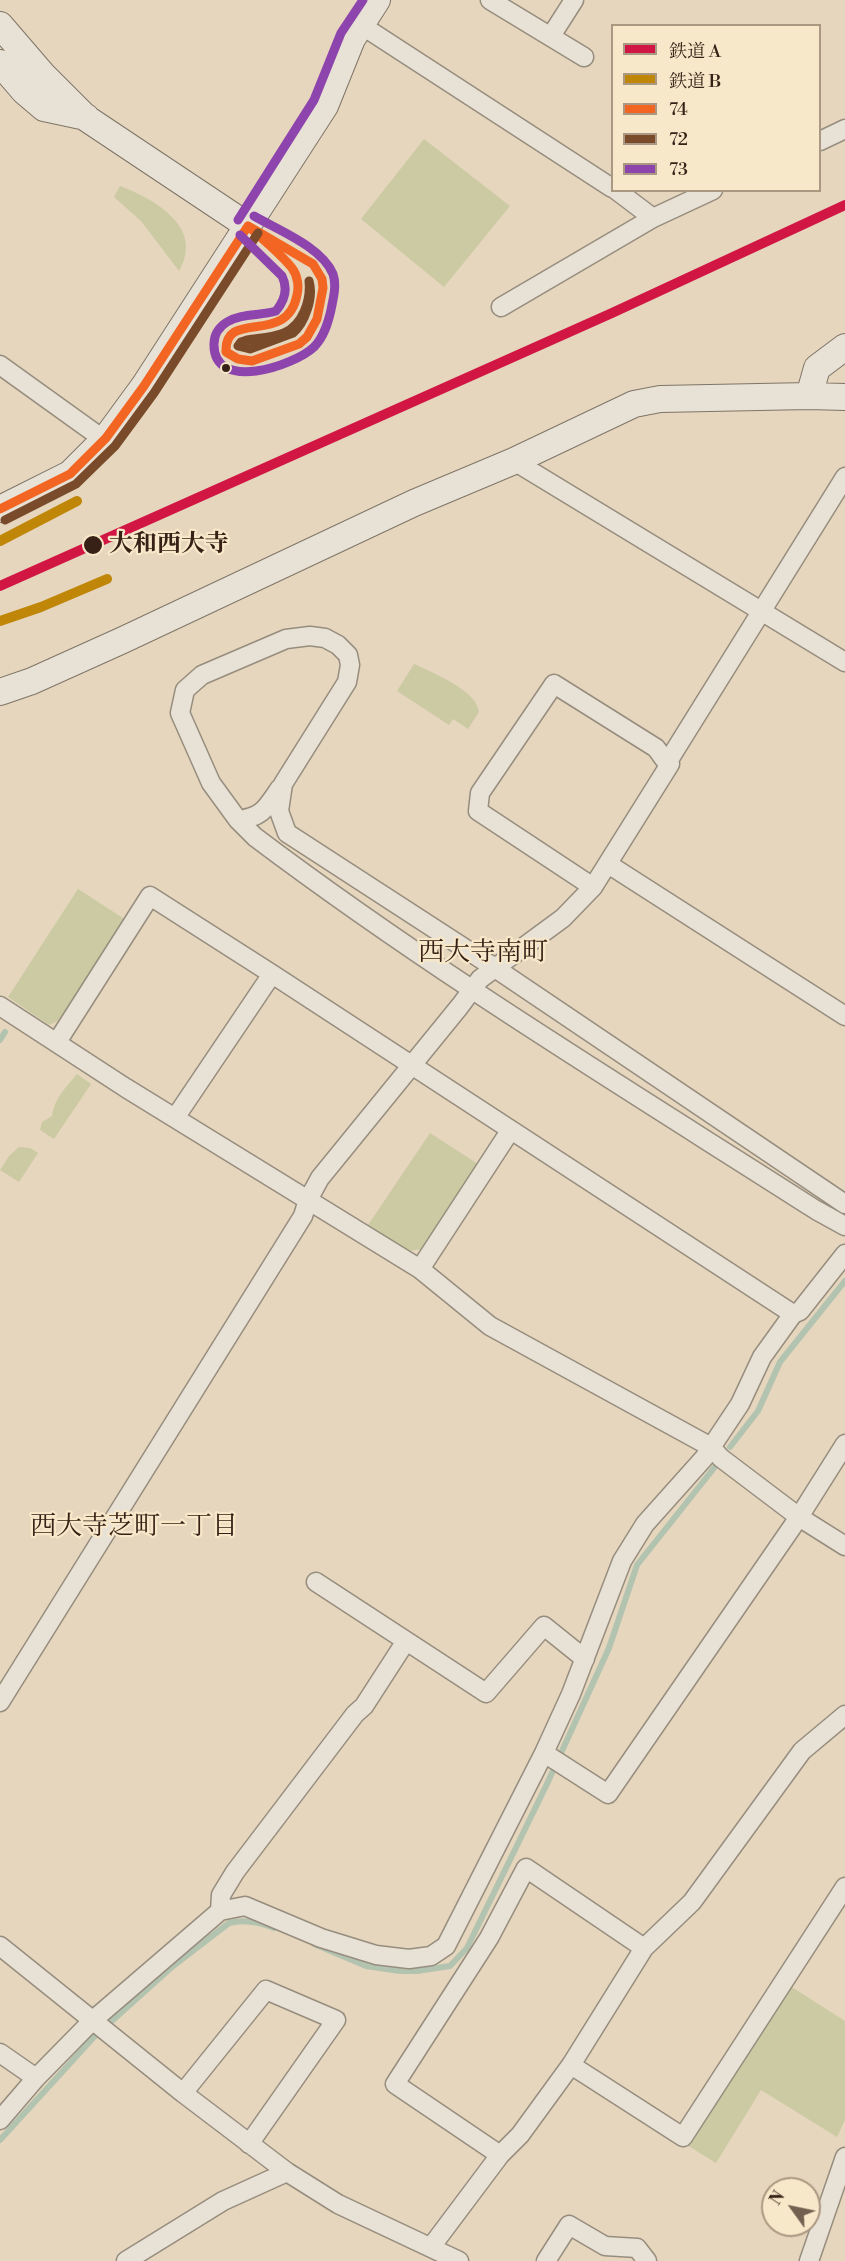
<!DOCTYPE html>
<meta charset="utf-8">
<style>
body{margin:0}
#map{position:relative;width:845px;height:2261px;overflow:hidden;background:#e5d6bd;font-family:"Libre Bodoni","Noto Serif JP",serif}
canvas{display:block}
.legend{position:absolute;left:611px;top:24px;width:210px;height:168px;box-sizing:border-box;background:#f8e8ca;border:2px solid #ab9882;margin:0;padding:8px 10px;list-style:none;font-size:18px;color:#372116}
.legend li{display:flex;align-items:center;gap:12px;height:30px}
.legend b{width:30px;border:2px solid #ab9882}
.north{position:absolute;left:761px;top:2177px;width:60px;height:60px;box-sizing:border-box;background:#f8e8ca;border:2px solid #ab9882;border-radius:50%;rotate:303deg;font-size:16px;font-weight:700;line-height:24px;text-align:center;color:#372116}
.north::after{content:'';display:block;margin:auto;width:21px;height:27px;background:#746050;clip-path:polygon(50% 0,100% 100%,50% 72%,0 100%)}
</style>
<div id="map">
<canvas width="845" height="2261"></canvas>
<ul class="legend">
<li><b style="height:8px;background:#d21644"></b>鉄道 A</li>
<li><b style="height:8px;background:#c08608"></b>鉄道 B</li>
<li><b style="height:8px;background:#f26522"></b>74</li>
<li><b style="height:8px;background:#7a4b2a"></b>72</li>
<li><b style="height:8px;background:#8e44ad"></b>73</li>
</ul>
<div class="north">N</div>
</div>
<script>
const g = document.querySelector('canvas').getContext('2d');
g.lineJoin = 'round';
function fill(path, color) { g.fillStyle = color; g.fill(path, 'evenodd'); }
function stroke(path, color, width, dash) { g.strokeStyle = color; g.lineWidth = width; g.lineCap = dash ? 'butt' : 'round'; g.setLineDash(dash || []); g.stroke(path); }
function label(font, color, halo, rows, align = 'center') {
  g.font = font + ' "Libre Bodoni","Noto Serif JP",serif'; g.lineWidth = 4.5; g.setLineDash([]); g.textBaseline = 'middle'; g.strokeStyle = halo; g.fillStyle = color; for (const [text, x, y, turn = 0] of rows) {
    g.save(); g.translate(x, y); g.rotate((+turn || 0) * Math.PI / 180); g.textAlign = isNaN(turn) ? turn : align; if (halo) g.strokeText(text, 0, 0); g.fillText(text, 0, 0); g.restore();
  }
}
fill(new Path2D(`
 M424,139L510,206L444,287L361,219Z
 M120,186C154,199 205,227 179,271L141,221L114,197Z
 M414,664C431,672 477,690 479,712L468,729L453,719L449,725L397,691Z
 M78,889L126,920L62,1019L49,1025L8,997Z
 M77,1074L91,1084L54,1139L40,1130L42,1122L52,1116C54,1099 66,1087 77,1074Z
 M430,1133L478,1164L423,1249L407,1251L368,1225Z
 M19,1147L30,1148L38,1153L19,1182L0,1170L9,1156Z
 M787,1984L845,2021V2120L837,2137L761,2090L716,2163L687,2145Z`), '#cccaa3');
stroke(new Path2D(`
 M0,1040L5,1032
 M730,1447L758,1411L780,1362L845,1281
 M314,1944L366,1966L400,1971H417L450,1966L467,1948L546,1786L609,1648L637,1565L714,1468
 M0,2140L94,2037L173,1966L229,1923C245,1919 259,1922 274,1928`), '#b2c3b0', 6);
const street = new Path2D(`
 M490,0L584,57
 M361,25L612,188
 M551,36L574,0
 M820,141L845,129
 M616,190L653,218
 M501,307L653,218L713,190
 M0,365L96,434L106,438
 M514,461L845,662
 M238,820C263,817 266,808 280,788
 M608,864L845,1016
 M593,887L478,811L480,793L554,684L656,748L667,763L845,477
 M0,1006L126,1088L420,1269L490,1326L711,1447L721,1458L799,1517L845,1546
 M57,1042L150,896L272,974L793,1314
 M175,1118L272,974
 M845,1204L495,968L287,833L279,811L283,784L347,682L350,665L348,655L338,645L325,638L310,636L286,639L202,675L185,690L180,713L211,783L238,820L255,837C434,972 627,1089 816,1210L845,1226
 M420,1269L510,1131
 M316,1582L486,1693L544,1626L585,1659
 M0,1702L303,1216L308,1200L320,1178L460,1006L480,979L563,918L593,887L670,764
 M544,1753L608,1794L799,1517L845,1444
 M220,1911L221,1895L235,1872L355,1714L364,1706L406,1641
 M0,1946L183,2093L287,2172L338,2204L459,2261
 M0,2053L36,2078
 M571,2065L683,2137L845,1887
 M183,2093L266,1990L336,2020L249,2144
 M0,2120L36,2078L92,2021L220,1911L245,1906L321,1938L376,1955L409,1959L431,1956L446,1946L544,1753L571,1694L622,1561L645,1524L704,1458L740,1404L762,1357L793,1314L800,1311L845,1254
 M500,2155L395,2084L489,1938L526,1868L644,1948
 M431,2247L500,2155L520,2135L571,2065L644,1948L692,1902L802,1751L845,1715
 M126,2261L223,2201L287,2172
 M546,2261L569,2225L605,2246L637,2248L647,2261
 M809,2261L845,2157`);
const secondary = new Path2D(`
 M0,25L43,75L86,118L248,226
 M0,63L24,91L44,108L86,117
 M809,396L817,368L845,347
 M0,509L70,474L106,438L144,386L325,106L352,39L377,0
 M0,692L32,681L123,640L414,503L514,461L634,404L660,399L809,396L845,397`);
stroke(street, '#978d7e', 21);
stroke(secondary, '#7f7567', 28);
stroke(street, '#e8e1d5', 18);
stroke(secondary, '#e8e1d5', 26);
stroke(new Path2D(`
 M248,226L313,264L322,279L323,288L317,319L307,337L299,344L252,361L238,359L226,352C224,308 287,347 297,295C299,287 298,276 292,268C280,253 262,239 248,226Z
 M0,509L70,474L106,438L144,386L248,226`), '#f26522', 9);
stroke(new Path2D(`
 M309,281C314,297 305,323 293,333L250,349L238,346L241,342L247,340C259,338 272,338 284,333C303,325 311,300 309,281Z
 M5,520L76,484L115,446L154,393L258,233`), '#7a4b2a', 9);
stroke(new Path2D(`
 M238,220L314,100L341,33L363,0
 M240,235L282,276C288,288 285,300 276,311C260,316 242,313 227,322C219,327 214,335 214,344C213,393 294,366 314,347C324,337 328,323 331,310C333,299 337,286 333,274C322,247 278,230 254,216`), '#8e44ad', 9);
stroke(new Path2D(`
 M0,586L612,313L845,205`), '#d21644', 10);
stroke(new Path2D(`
 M0,541L77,501
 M0,621L41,607L107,579`), '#c08608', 10);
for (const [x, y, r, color] of [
 [226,368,5,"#372116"],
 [93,545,10,"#372116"]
]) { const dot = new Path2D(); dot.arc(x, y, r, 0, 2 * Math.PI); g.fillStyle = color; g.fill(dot); stroke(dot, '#f8e8ca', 2); }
label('bold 24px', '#372116', '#f8e8ca', [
 ["大和西大寺",109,545]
], 'left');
label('26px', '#372116', '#f8e8ca', [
 ["西大寺南町",483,954],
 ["西大寺芝町一丁目",134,1528]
]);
</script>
